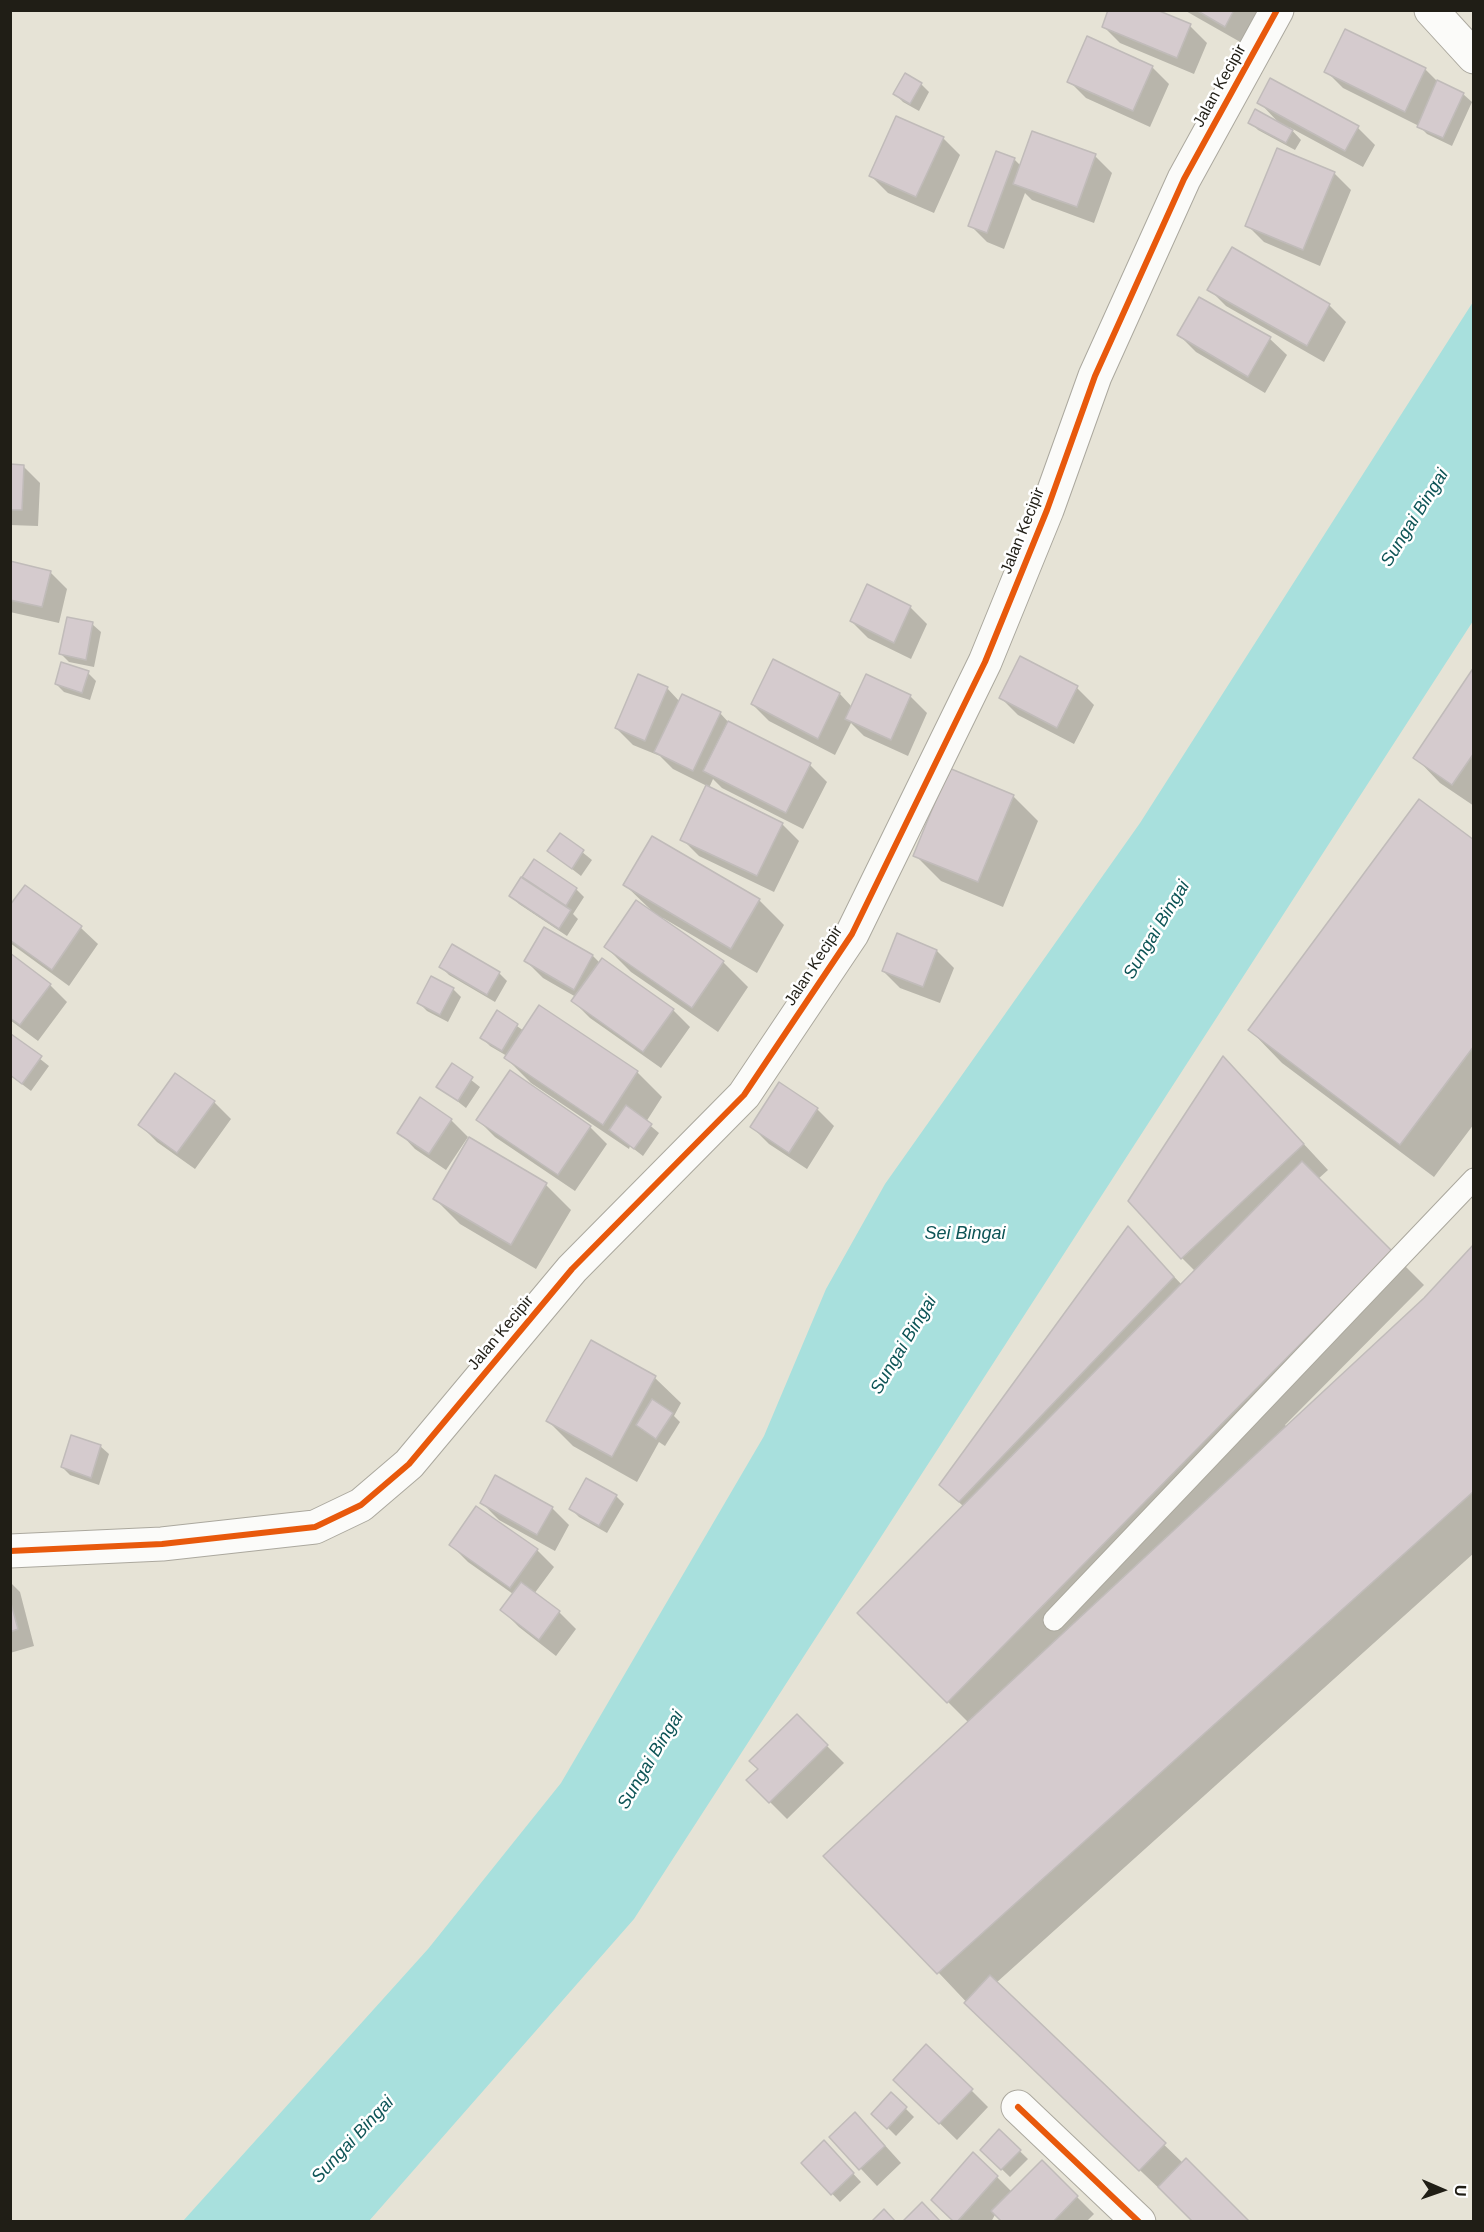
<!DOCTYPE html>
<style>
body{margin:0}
#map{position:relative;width:1484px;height:2232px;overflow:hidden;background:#e6e3d6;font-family:Helvetica,sans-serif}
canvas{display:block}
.frame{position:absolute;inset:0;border:12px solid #201e16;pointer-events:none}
.north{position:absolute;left:1412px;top:2160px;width:60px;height:60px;-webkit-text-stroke:4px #fff;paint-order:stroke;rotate:92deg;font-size:16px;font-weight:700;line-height:24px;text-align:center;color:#201e16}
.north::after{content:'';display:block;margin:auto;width:21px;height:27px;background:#201e16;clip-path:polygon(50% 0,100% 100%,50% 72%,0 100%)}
</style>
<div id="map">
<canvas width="1484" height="2232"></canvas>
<div class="frame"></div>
<div class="north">U</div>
</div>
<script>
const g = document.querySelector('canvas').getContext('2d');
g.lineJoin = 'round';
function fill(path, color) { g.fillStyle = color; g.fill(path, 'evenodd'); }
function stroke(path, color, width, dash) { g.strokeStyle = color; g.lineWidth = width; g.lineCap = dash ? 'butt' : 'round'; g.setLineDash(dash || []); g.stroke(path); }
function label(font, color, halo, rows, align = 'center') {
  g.font = font + ' Helvetica,sans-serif'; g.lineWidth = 5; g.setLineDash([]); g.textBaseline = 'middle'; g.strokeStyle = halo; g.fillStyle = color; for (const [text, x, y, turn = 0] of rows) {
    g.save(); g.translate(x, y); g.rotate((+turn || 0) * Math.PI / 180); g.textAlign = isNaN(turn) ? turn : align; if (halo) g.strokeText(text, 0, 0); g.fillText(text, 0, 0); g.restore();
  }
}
fill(new Path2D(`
 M1473,302V621L634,1919L369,2221H183L428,1949L561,1783L764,1436L826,1289L885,1184L1140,823Z`), '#a8e0dd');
fill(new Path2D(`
 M1153,10L1190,26L1207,43L1194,74L1120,43L1103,26Z
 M1184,10H1260L1242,43Z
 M1346,31L1425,69L1439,83L1463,94L1472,102L1452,146L1427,134L1419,126L1343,88L1326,71Z
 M1152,67L1169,84L1150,127L1086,98L1069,81Z
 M921,84L929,92L919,111L903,102L895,94Z
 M1259,102L1358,128L1375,145L1363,167L1289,127L1301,140L1295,150L1258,130L1250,122L1279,123Z
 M943,138L960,155L934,213L888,193L871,176Z
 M1095,156L1112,173L1094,223L1032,200L1025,193L1004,249L987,242L970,225L1014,159L1021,166Z
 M1334,173L1351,190L1320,266L1264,242L1247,225Z
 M1209,289L1329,305L1346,322L1324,362L1226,306Z
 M1179,335L1270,339L1287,355L1265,393L1196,352Z
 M10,465L23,466L40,483L38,526L10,525Z
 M10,563L50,572L67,589L59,623L10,612Z
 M910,607L927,624L911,659L868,638L851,621Z
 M92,624L101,632L94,667L69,662L61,654Z
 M774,661L840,694L852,707L910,696L927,713L908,756L864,736L851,723L835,755L769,721L752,704Z
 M1474,670V806L1440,783L1415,757Z
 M88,673L96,681L90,700L64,692L56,684Z
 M667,688L680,702L720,713L730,724L810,765L827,782L803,829L722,788L713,779L709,788L782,824L799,841L774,892L699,856L682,839L707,786L673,769L660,756L633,745L616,728Z
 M1077,688L1094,705L1074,744L1018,715L1001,698Z
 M1013,796L1038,821L1003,907L941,881L915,855Z
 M561,835L592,860L581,876L549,851Z
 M1474,842V1124L1434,1177L1282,1063L1250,1030Z
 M534,861L576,889L584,897L573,914L578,919L567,936L519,904L511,896Z
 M625,885L759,900L784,925L757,973L663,918L662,920L723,962L748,987L718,1032L631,972L606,947L650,909Z
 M26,887L81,928L98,944L69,986L10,943V908Z
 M544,929L593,956L600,963L673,1010L690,1027L661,1068L590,1018L573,1001L576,997L543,978L526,961Z
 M937,951L954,968L940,1003L900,988L883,971Z
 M10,955L50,985L67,1002L38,1041L10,1020Z
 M441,967L499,973L507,981L495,1002L449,975Z
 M453,989L461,997L448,1022L427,1011L419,1003Z
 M497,1012L524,1031L637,1072L662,1097L646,1122L659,1133L643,1156L630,1146L629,1149L531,1083L506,1058L507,1056L490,1046L482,1038Z
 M11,1036L49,1066L31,1091L10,1075Z
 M452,1065L480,1087L466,1108L438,1086Z
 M1248,1084L1328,1170L1318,1179L1424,1285L1285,1425L1287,1427L1425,1299L1474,1246V1553L996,1983L1183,2163L1166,2195L991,2028L938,1972L969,1723L859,1613L964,1507L941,1485L1128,1228L1182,1285L1195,1271L1182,1258Z
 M214,1102L231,1119L195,1169L157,1142L140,1125Z
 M817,1109L834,1126L807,1169L769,1144L752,1127Z
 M451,1120L468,1137L446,1170L415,1149L399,1132Z
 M478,1120L590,1127L607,1144L575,1191L495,1137Z
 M546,1185L571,1210L536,1269L460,1224L435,1199Z
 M592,1342L655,1378L681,1403L674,1416L680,1422L665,1446L659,1442L637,1482L573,1446L548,1421Z
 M100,1446L109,1454L99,1485L70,1475L62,1467Z
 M616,1496L624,1504L607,1533L579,1517L571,1509Z
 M482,1503L552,1508L569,1525L555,1551L499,1520Z
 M451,1545L537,1550L554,1567L534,1594L559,1612L576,1629L556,1656L519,1627L502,1610L513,1594L468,1562Z
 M10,1582L20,1592L34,1646L10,1653Z
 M797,1716L844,1763L787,1819L748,1780L760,1769Z
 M927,2046L988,2107L957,2140L895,2080Z
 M891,2094L914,2117L896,2136L873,2113Z
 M872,2131L901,2163L877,2186L831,2137Z
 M999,2131L1028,2159L1010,2177L982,2150Z
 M832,2151L861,2182L840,2202L803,2163Z
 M1042,2162L1094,2214L1086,2222H1004L996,2213L991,2222H955L997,2177L1012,2192Z`), '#0003');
const building = new Path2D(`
 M1108,10H1157L1191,24L1177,58L1102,27Z
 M1196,10H1234L1225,27Z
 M1345,29L1426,68L1405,112L1324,72Z
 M1087,36L1153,66L1133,111L1067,82Z
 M905,73L922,83L910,104L893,94Z
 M1270,78L1359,126L1345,151L1257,103Z
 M1437,80L1464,93L1443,138L1417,127Z
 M1255,109L1293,130L1286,143L1248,123Z
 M896,116L944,137L916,197L869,176Z
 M1032,131L1096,154L1077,207L1013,184Z
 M1277,148L1335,172L1303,250L1245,226Z
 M996,151L1015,158L987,233L968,226Z
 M1232,247L1330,304L1307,346L1207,290Z
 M1199,297L1271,337L1248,377L1177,335Z
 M10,464L24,465L22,510H10Z
 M10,561L51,571L42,607L10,600Z
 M867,584L911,606L894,643L850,621Z
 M67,617L93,622L86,660L59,654Z
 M1020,656L1078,686L1057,728L999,698Z
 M773,659L840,693L818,739L751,704Z
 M61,662L89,671L82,693L55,684Z
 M1474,667V753L1452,785L1413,758Z
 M638,674L668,687L645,741L615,728Z
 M866,674L911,695L891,740L845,719Z
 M682,694L721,712L693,771L654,752Z
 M728,721L811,763L786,813L703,771Z
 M949,768L1014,795L978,882L913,856Z
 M706,785L783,823L757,876L680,840Z
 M1419,799L1474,840V1046L1400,1145L1248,1030Z
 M560,833L584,850L572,869L547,851Z
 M652,836L760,899L731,949L623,885Z
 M534,859L577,888L566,906L522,877Z
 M521,877L571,910L559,929L509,896Z
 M25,885L82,926L52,970L10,940V905Z
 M636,900L724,961L692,1008L604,947Z
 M544,927L593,955L574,990L524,961Z
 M897,933L937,950L923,987L882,971Z
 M452,944L500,972L487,995L439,967Z
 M10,953L51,984L20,1025L10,1018Z
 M602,958L674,1009L643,1052L571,1001Z
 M431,976L454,988L440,1015L417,1003Z
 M539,1005L638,1071L603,1125L504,1058Z
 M497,1010L518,1024L502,1051L480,1038Z
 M11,1034L42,1056L22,1084L10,1075Z
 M1223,1056L1304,1144L1181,1259L1128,1201Z
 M452,1063L473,1077L458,1101L436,1087Z
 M510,1070L591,1126L558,1175L476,1120Z
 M175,1073L215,1101L177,1153L138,1125Z
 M779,1082L818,1108L789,1153L750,1127Z
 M420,1097L452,1119L429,1154L397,1133Z
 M626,1105L652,1124L634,1149L609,1130Z
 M469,1137L547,1183L511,1245L433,1199Z
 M1302,1161L1392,1251L947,1703L857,1613Z
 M1128,1226L1174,1277L959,1502L939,1485Z
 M1474,1244V1491L937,1974L823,1856L1424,1298Z
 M591,1340L656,1376L612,1457L546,1421Z
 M652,1399L673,1413L656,1439L636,1425Z
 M71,1435L101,1445L91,1478L61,1467Z
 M495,1475L553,1507L537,1535L480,1503Z
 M586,1478L617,1495L599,1526L569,1509Z
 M476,1506L538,1549L510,1588L449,1545Z
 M521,1582L560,1611L539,1640L500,1610Z
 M10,1600L18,1629L10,1632Z
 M797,1714L828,1745L769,1803L746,1780L758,1769L749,1761Z
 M990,1975L1166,2143L1139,2171L964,2003Z
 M926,2044L973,2089L939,2124L893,2080Z
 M891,2092L907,2107L887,2129L871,2114Z
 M855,2112L885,2146L859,2170L829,2137Z
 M999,2129L1021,2150L1001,2170L980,2150Z
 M824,2140L854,2173L831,2195L801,2163Z
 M973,2152L998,2176L957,2222H954L931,2200Z
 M1186,2158L1250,2222H1193L1158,2187Z
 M1042,2160L1078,2196L1053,2222H1002L991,2211Z
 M922,2202L941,2222H902Z
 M884,2209L896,2222H871Z`);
fill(building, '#d5cbce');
stroke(building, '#c0bbb9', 1.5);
const lane = new Path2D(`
 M1054,1620L1474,1179`);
const street = new Path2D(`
 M1431,10L1474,57
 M10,1551L162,1544L315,1527L361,1505L409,1464L572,1269L744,1095L852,934L985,662L1047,510L1095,376L1184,179L1277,10
 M1018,2107L1139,2222`);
stroke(lane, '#aba89e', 23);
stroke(street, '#aba89e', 35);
stroke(lane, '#fbfbf9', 21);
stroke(street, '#fbfbf9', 33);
stroke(new Path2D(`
 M10,1551L162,1544L315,1527L361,1505L409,1464L572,1269L744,1095L852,934L985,662L1047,510L1095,376L1184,179L1277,10
 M1018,2107L1139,2222`), '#e8590c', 6);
label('16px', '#201e16', '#fff', [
 ["Jalan Kecipir",1220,86,-61],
 ["Jalan Kecipir",1023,531,-68],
 ["Jalan Kecipir",814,966,-57],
 ["Jalan Kecipir",501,1333,-50]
]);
label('italic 18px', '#0d5456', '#fff', [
 ["Sungai Bingai",1415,518,-58],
 ["Sungai Bingai",1157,930,-59],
 ["Sei Bingai",965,1234],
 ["Sungai Bingai",904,1345,-59],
 ["Sungai Bingai",651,1760,-59],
 ["Sungai Bingai",353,2140,-47]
]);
</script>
